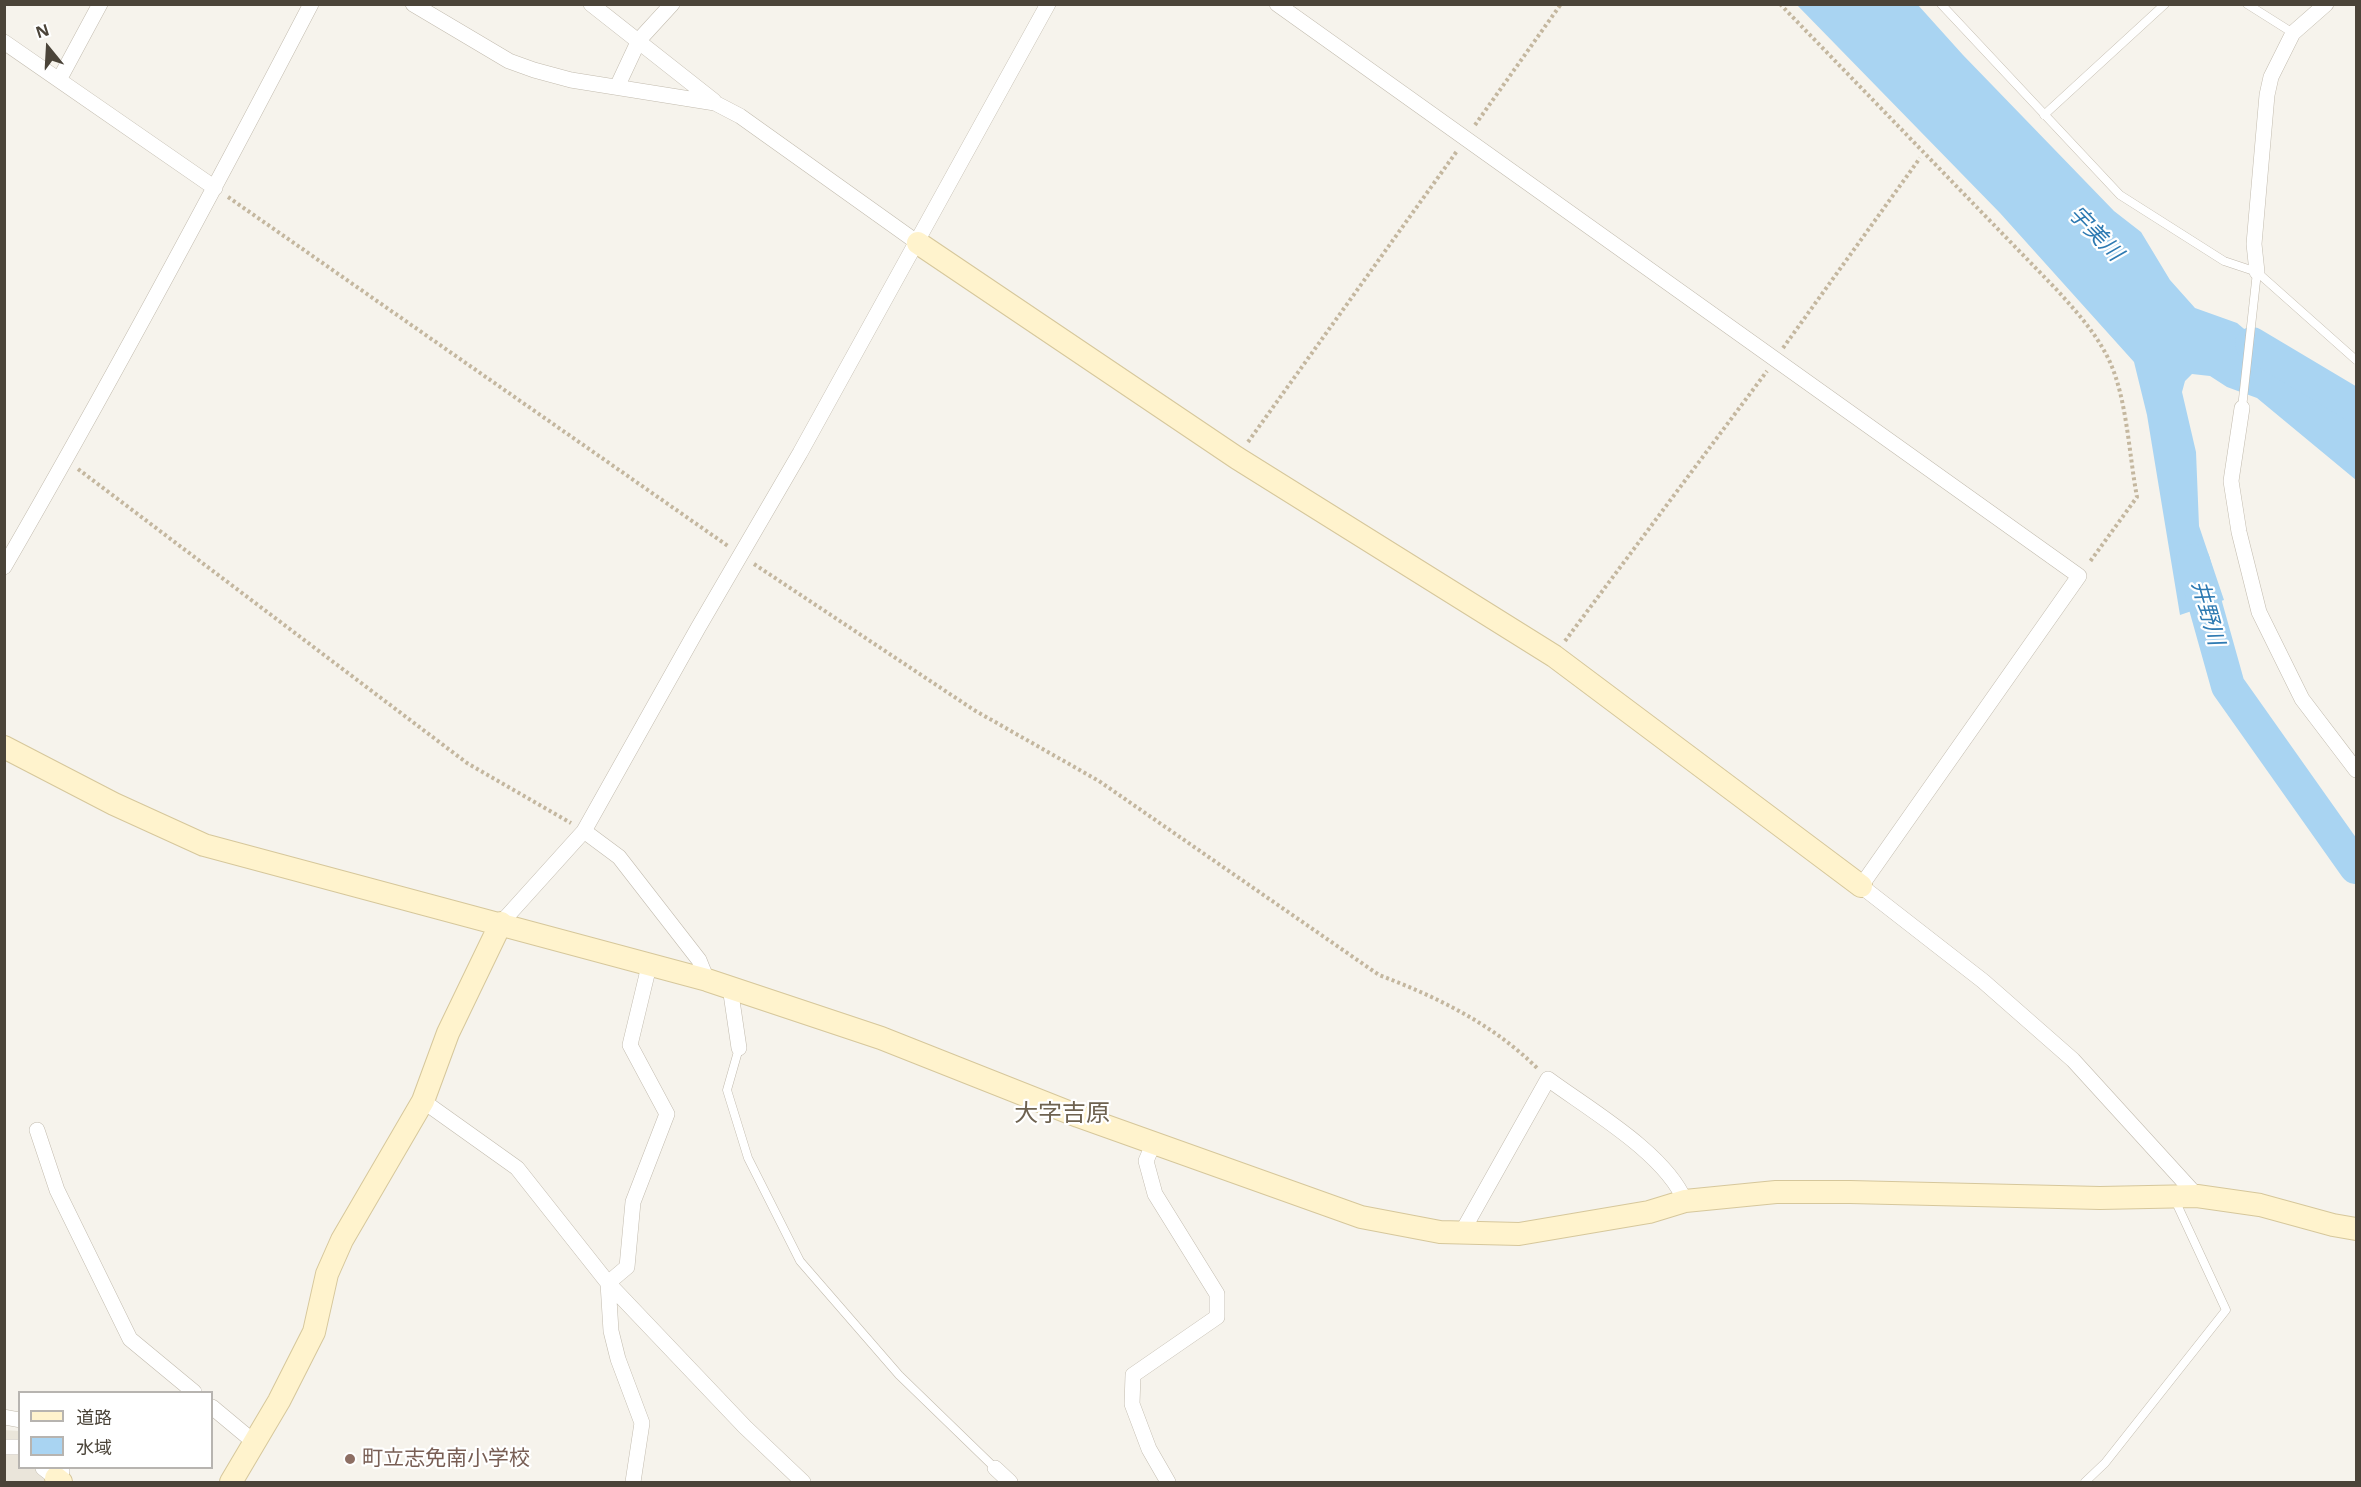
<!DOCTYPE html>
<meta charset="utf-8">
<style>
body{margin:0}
#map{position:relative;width:2361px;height:1487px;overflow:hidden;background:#f6f3ec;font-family:"Noto Sans","Noto Sans JP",sans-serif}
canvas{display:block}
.frame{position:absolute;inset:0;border:6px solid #4b4439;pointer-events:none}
.legend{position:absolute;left:18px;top:1391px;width:195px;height:78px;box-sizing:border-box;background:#fff;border:2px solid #b7b4b0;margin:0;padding:8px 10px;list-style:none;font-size:18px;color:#4b4439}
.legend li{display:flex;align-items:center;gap:12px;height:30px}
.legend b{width:30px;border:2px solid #b7b4b0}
.north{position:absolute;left:18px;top:18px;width:60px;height:60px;-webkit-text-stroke:4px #fff;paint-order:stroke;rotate:342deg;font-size:16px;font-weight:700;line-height:24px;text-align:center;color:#4b4439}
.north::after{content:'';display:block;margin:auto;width:21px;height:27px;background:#4b4439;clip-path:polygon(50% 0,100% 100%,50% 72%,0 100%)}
</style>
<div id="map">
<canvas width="2361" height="1487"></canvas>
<div class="frame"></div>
<ul class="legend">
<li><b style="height:8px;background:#fff3cd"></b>道路</li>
<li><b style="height:16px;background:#a9d4f2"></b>水域</li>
</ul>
<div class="north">N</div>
</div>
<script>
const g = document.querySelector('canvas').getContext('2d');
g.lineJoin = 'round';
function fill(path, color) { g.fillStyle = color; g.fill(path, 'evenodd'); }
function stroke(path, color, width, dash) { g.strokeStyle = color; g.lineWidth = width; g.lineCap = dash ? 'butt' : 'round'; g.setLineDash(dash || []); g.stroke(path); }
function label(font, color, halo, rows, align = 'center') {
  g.font = font + ' "Noto Sans","Noto Sans JP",sans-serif'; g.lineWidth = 4.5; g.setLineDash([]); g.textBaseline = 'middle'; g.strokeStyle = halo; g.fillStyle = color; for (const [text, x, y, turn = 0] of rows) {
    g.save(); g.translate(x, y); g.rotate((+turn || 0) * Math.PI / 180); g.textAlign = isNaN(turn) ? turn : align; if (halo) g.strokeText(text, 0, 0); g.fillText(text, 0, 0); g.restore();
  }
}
fill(new Path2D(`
 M4,1430L19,1431L20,1468H43L53,1482H5Z`), '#eae5da');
fill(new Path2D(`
 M1797,5H1918L1963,55L2114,211L2141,232L2170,280L2195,308L2237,323L2356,422V480L2257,398L2227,387L2210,376L2192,374L2185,381L2182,392L2196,452L2199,526L2224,600L2180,615L2147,415L2134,362L2000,213Z`), '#a9d4f2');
stroke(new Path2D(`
 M2252,344L2356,406
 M2193,561L2228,686L2356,867`), '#a9d4f2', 34);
const lane = new Path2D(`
 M1941,4L2120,195L2224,261L2257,272L2356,360
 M2247,4L2293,33
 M2044,115L2165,4
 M2242,408L2257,272
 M739,1048L727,1090L748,1158L800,1261L899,1375L995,1468
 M2085,1482L2105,1463L2226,1310L2174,1198`);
const street = new Path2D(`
 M413,4L509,61L534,70L571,80L715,103L740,116L918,243
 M591,4L714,101
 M1277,4L2079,576L1861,886L1983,981L2073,1060L2197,1196
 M4,42L215,188
 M59,80L100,4
 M617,87L639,40L672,4
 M2257,272L2254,244L2267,95L2271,77L2293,33L2326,4
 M2242,408L2231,481L2239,532L2259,612L2302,699L2356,770
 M4,567C111,382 212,194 311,4
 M584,831L619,857L699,960L707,980
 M501,923L584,831L698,628L800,453L1048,4
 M730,987L739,1048
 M423,1101L517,1168L608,1283L745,1427L803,1482
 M37,1130L57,1190L130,1339L194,1392
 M1154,1142L1146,1161L1155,1194L1217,1294V1317L1133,1375L1132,1404L1149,1449L1168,1482
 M1462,1232L1548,1079C1590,1110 1665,1153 1685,1201
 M608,1283L627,1267L633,1202L667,1114L630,1045L649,966
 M608,1283L611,1331L618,1359L642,1423L633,1482
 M212,1407L254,1442
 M4,1417L20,1420
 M4,1447H20
 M43,1468L56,1478L62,1471L61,1468
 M995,1468L1010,1482`);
const secondary = new Path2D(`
 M918,243L1237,458L1554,656L1861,886
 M4,747L114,804L204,845L707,980L881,1038L1078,1116L1361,1217L1440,1232L1519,1234L1649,1212L1685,1201L1776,1192H1850L2100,1198L2197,1196L2260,1205L2333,1225L2356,1229
 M56,1478L61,1482
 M231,1482L279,1401L314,1332L327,1274L342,1240L423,1101L448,1033L501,923`);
stroke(lane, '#c2bbae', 9);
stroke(street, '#c2bbae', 16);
stroke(secondary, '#d6c79b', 24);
stroke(new Path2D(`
 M1780,4L2056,289C2076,311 2096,333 2109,360C2127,398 2129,455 2137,497L2089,563
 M1475,125L1561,4
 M228,197L728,546
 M1783,348L1920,158
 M1248,442L1457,151
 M78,469L467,763L571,823
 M754,564L974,710L1099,781L1379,975C1437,997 1493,1024 1538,1069
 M1565,641L1767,371`), '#c4b79f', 4, [3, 3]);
stroke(lane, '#fff', 8);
stroke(street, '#fff', 15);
stroke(secondary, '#fff3cd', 22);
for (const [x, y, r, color] of [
 [350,1459,6,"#8d6e63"]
]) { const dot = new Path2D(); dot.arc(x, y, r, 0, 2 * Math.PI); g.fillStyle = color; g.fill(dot); stroke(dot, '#fff', 2); }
label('21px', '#785e54', '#fff', [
 ["町立志免南小学校",362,1459]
], 'left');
label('italic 22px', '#2e7ab2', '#fff', [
 ["宇美川",2095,234,46],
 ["井野川",2207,613,74]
]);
label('24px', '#6e6250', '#fff', [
 ["大字吉原",1062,1114]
]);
</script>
